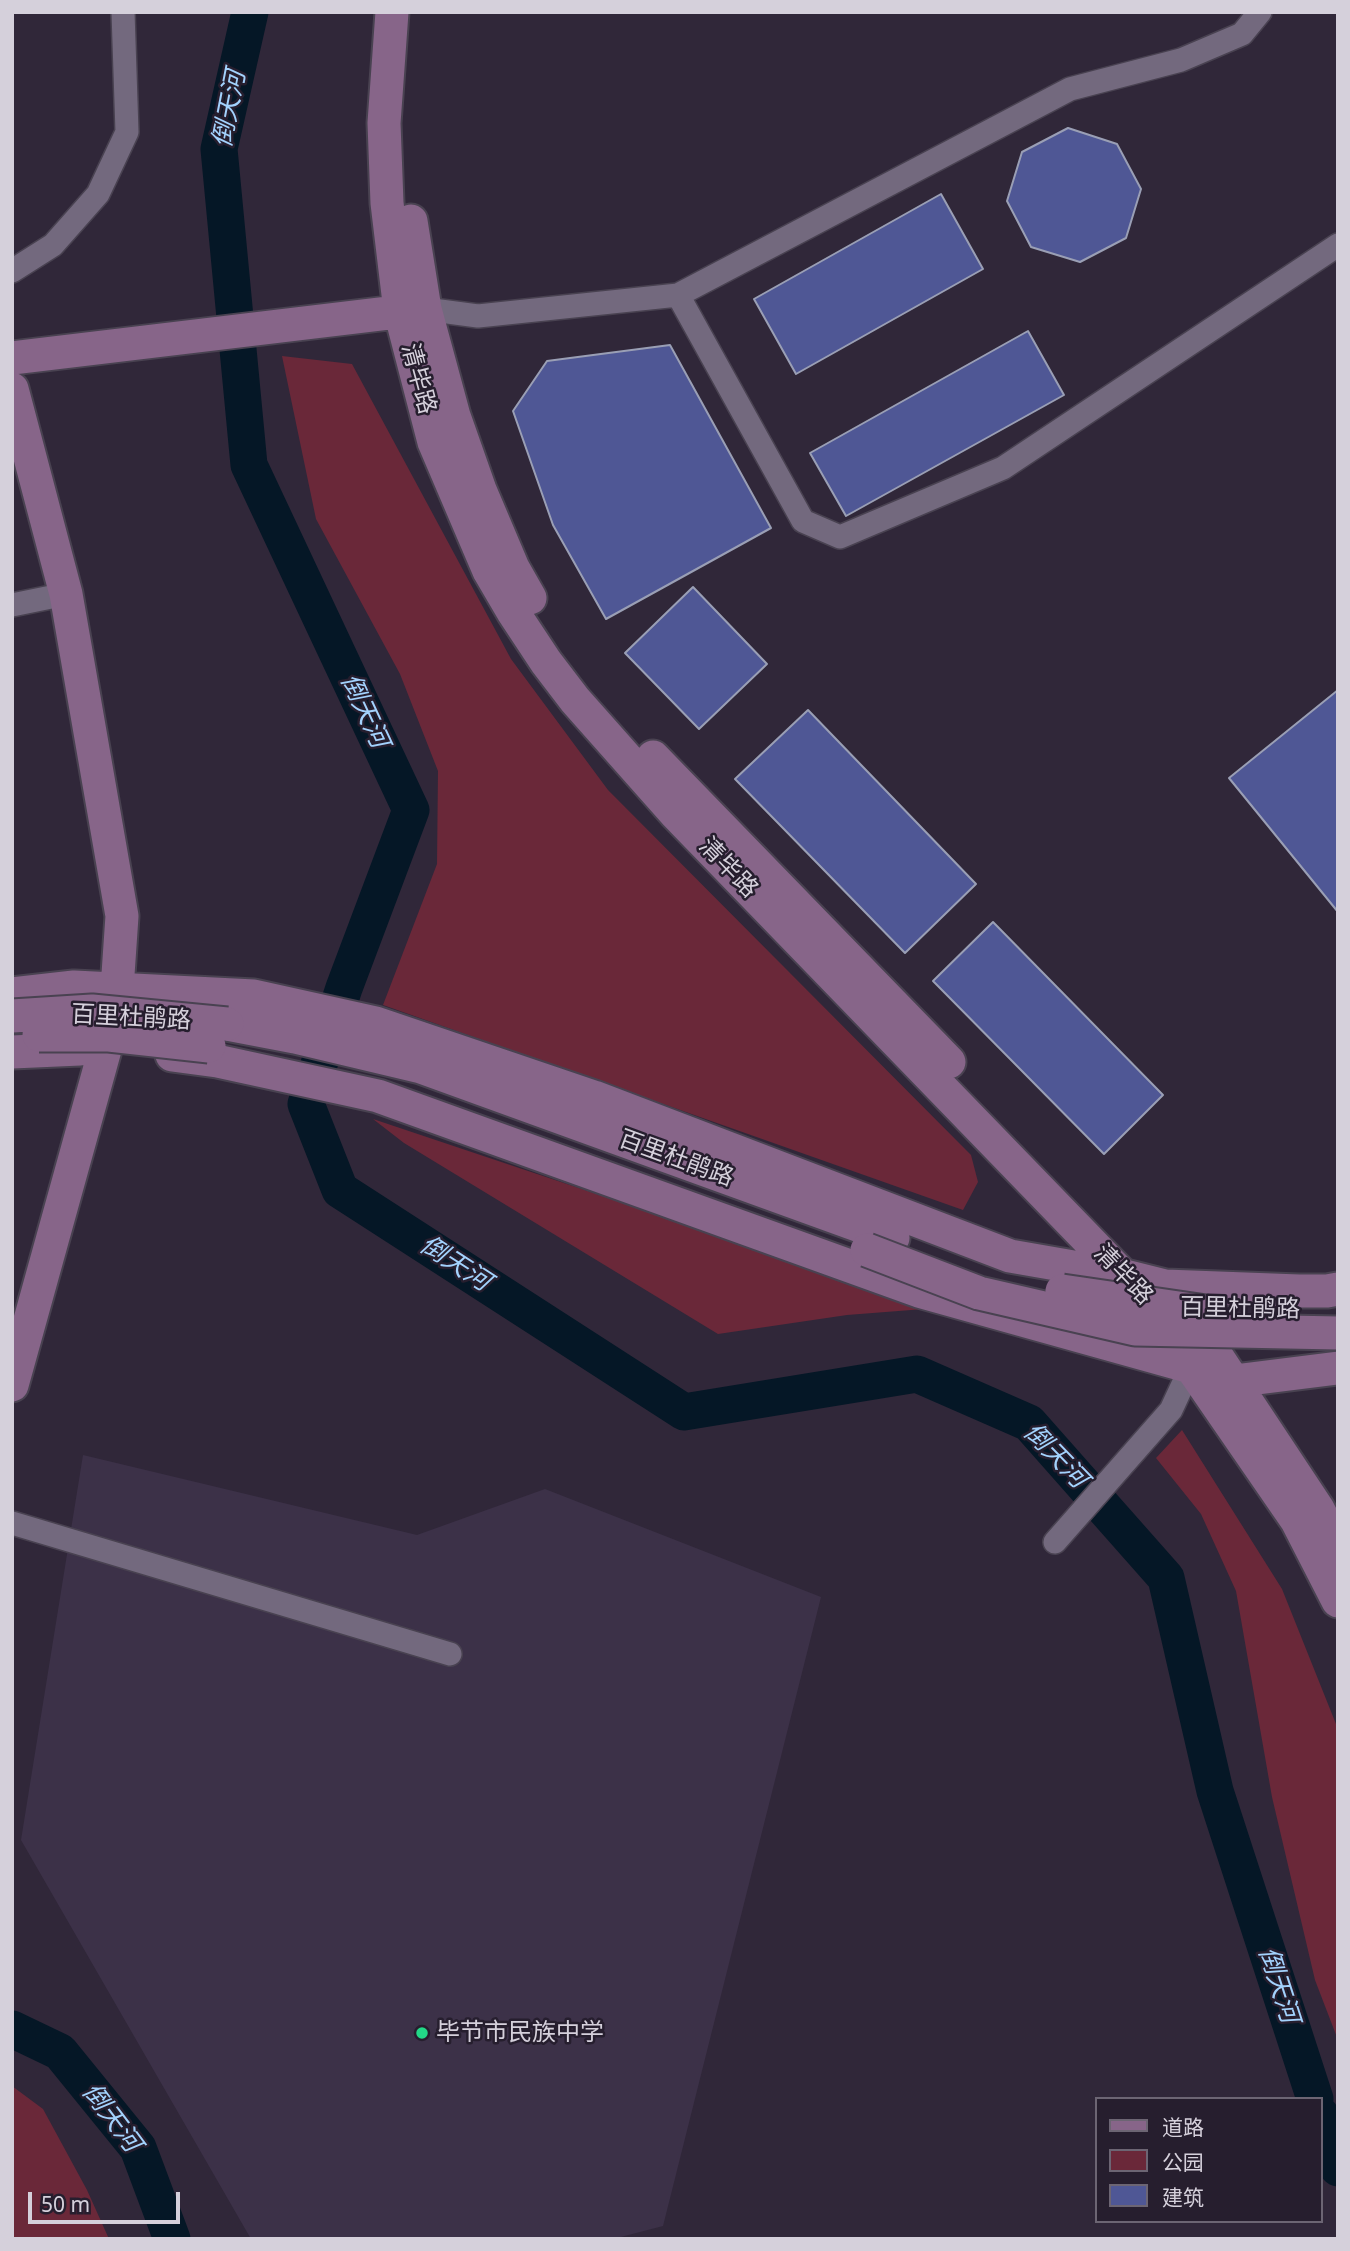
<!DOCTYPE html>
<meta charset="utf-8">
<style>
body{margin:0}
#map{position:relative;width:1350px;height:2251px;overflow:hidden;background:#302739;font-family:"Noto Sans","Noto Sans SC",sans-serif}
canvas{display:block}
.frame{position:absolute;inset:0;border:14px solid #d5d0db;pointer-events:none}
.legend{position:absolute;left:1095px;top:2097px;width:228px;height:126px;box-sizing:border-box;background:#261e2e;border:2px solid #6c6573;margin:0;padding:9px 12px;list-style:none;font-size:21px;color:#d5d0db}
.legend li{display:flex;align-items:center;gap:14px;height:35px}
.legend b{width:35px;border:2px solid #6c6573}
.scale{position:absolute;left:28px;top:2192px;width:152px;height:32px;box-sizing:border-box;border:4px solid #d5d0db;border-top:0;padding-left:9px;font-size:21px;line-height:24px;white-space:nowrap;color:#d5d0db;-webkit-text-stroke:5px #261e2e;paint-order:stroke}
</style>
<div id="map">
<canvas width="1350" height="2251"></canvas>
<div class="frame"></div>
<ul class="legend">
<li><b style="height:9px;background:#876589"></b>道路</li>
<li><b style="height:19px;background:#6a2839"></b>公园</li>
<li><b style="height:19px;background:#4f5795"></b>建筑</li>
</ul>
<div class="scale">50 m</div>
</div>
<script>
const g = document.querySelector('canvas').getContext('2d');
g.lineJoin = 'round';
function fill(path, color) { g.fillStyle = color; g.fill(path, 'evenodd'); }
function stroke(path, color, width, dash) { g.strokeStyle = color; g.lineWidth = width; g.lineCap = dash ? 'butt' : 'round'; g.setLineDash(dash || []); g.stroke(path); }
function label(font, color, halo, rows, align = 'center') {
  g.font = font + ' "Noto Sans","Noto Sans SC",sans-serif'; g.lineWidth = 5; g.setLineDash([]); g.textBaseline = 'middle'; g.strokeStyle = halo; g.fillStyle = color; for (const [text, x, y, turn = 0] of rows) {
    g.save(); g.translate(x, y); g.rotate((+turn || 0) * Math.PI / 180); g.textAlign = isNaN(turn) ? turn : align; if (halo) g.strokeText(text, 0, 0); g.fillText(text, 0, 0); g.restore();
  }
}
fill(new Path2D(`
 M83,1455L417,1535L545,1489L821,1597L663,2226L613,2239H251L21,1840Z`), '#3c3148');
fill(new Path2D(`
 M282,356L352,364L511,659L608,790L971,1155L978,1182L963,1210L383,1005L437,864L438,771L400,674L316,519Z
 M373,1119L937,1308L847,1315L718,1334L404,1143Z
 M1182,1430L1282,1589L1338,1729V2040L1315,1980L1272,1797L1236,1591L1201,1514L1156,1458Z
 M12,2086L43,2109L87,2190L109,2239H12Z`), '#6a2839');
stroke(new Path2D(`
 M250,12L219,149L249,465L411,810L344,988L306,1104L340,1190L684,1412L917,1374L1029,1423L1166,1578L1215,1791L1315,2099
 M12,2029L60,2052L138,2148L172,2239
 M1320,2114L1338,2168`), '#051726', 37);
const building = new Path2D(`
 M1068,128L1117,144L1141,189L1126,238L1080,262L1031,247L1007,201L1022,152Z
 M941,194L983,269L796,374L754,299Z
 M1028,331L1064,395L846,516L810,453Z
 M670,345L771,528L606,619L553,525L513,411L547,361Z
 M693,587L767,664L699,729L625,653Z
 M1338,690V912L1229,778Z
 M808,710L976,884L905,953L735,779Z
 M993,922L1163,1095L1104,1154L933,981Z`);
fill(building, '#4f5795');
stroke(building, '#9a9fb5', 2);
const street = new Path2D(`
 M12,271L53,245L98,194L127,132L123,12
 M678,295L803,521L840,537L1003,468L1338,245
 M425,309L478,316L678,295L1070,89L1181,60L1242,34L1260,12
 M12,605L66,594
 M12,1523L450,1654
 M1055,1542L1171,1410L1191,1367`);
const secondary = new Path2D(`
 M392,12L384,123L387,203L400,311L434,442L489,571L513,612L546,662L575,700L676,814L1162,1316L1191,1367L1297,1521L1338,1601
 M411,221L425,309L454,416L480,490L513,568L530,598
 M12,358L422,309
 M12,389L66,594L122,916L117,989L109,1035L12,1385
 M653,757L949,1062
 M12,994L74,987L254,996L376,1023L594,1097L1010,1256L1125,1276L1165,1286L1299,1291H1327L1338,1289
 M227,1024L295,1037L421,1067L893,1238
 M12,1052L80,1049
 M172,1055L217,1061L378,1096L919,1291L1191,1367L1234,1381L1338,1368
 M1187,1311L1318,1509L1338,1548`);
stroke(street, '#494251', 26);
stroke(secondary, '#494251', 37);
stroke(street, '#73697e', 23);
stroke(secondary, '#876589', 33);
const secondaryBridge = new Path2D(`
 M12,1016L92,1011L227,1024
 M39,1035H109L209,1046
 M867,1250L979,1293L1135,1329L1338,1333
 M1062,1291L1206,1312`);
stroke(secondaryBridge, '#494251', 37, []);
stroke(secondaryBridge, '#876589', 33);
for (const [x, y, r, color] of [
 [422,2033,7,"#22d887"]
]) { const dot = new Path2D(); dot.arc(x, y, r, 0, 2 * Math.PI); g.fillStyle = color; g.fill(dot); stroke(dot, '#261e2e', 2.5); }
label('24px', '#d5d0db', '#261e2e', [
 ["清毕路",418,379,75],
 ["清毕路",728,868,46],
 ["百里杜鹃路",131,1018,3],
 ["百里杜鹃路",676,1159,20],
 ["清毕路",1123,1275,46],
 ["百里杜鹃路",1240,1309,1]
]);
label('24px', '#d5d0db', '#261e2e', [
 ["毕节市民族中学",436,2033]
], 'left');
label('italic 26px', '#a3d2fd', '#261e2e', [
 ["倒天河",230,109,-79],
 ["倒天河",364,711,65],
 ["倒天河",455,1264,33],
 ["倒天河",1055,1456,46],
 ["倒天河",1278,1985,72],
 ["倒天河",111,2118,53]
]);
</script>
